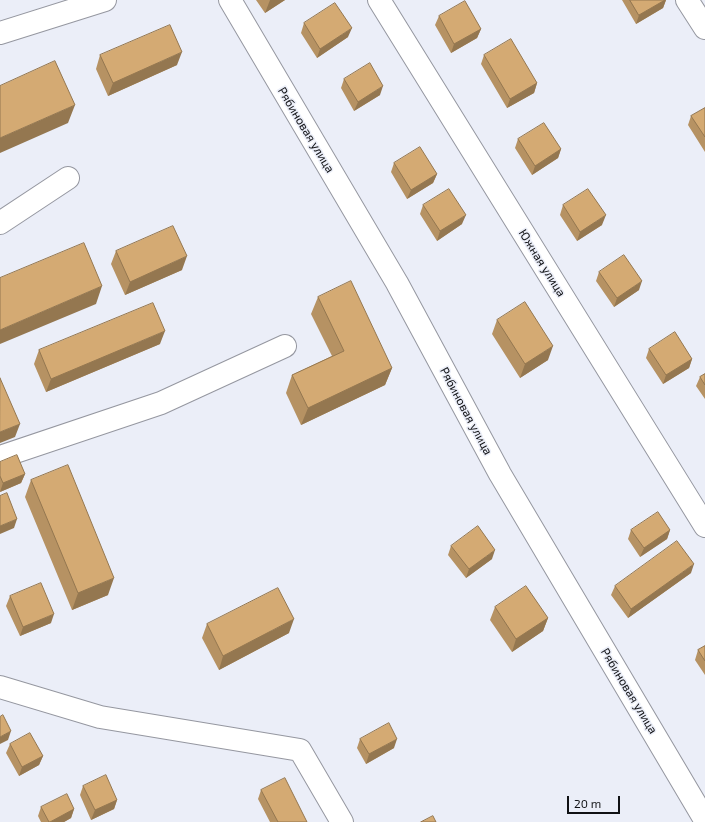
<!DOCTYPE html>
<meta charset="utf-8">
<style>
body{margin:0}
#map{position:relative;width:705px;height:822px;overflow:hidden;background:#ebeef8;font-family:"Exo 2",sans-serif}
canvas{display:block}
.scale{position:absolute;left:567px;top:796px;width:53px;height:18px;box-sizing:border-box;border:2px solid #101114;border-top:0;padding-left:5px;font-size:12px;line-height:14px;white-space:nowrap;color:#101114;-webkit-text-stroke:3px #ebeef8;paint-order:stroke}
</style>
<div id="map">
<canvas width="705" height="822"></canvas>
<div class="scale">20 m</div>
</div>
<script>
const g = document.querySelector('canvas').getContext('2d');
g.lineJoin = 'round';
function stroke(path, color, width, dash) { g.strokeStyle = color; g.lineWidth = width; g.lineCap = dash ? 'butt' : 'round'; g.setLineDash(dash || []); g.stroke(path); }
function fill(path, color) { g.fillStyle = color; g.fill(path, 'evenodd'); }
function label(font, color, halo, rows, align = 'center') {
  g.font = font + ' "Exo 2",sans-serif'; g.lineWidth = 3; g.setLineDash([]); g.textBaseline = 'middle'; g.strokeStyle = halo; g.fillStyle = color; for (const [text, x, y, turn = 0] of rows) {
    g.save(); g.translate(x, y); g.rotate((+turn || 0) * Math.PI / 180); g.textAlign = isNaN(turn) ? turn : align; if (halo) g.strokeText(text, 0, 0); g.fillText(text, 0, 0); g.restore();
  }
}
const minor = new Path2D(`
 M230,0L397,283L500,474L705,820
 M379,0L705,526
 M687,0L705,28
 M0,33L105,0
 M0,223L68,178
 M0,457L161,403L285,346
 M0,687L100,717L300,750L342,822`);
stroke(minor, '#9597a0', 24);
stroke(minor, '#fff', 22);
fill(new Path2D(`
 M256,0H285L265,13Z
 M622,0H666L663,8L636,24Z
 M439,16L481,29L477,38L451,53L435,25Z
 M304,23L348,37L317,58L301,33Z
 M100,55L177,65L108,96L96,69Z
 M484,55L537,83L534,93L507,108L481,64Z
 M344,79L380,95L354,111L341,88Z
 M705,108V152L688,125L691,116Z
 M518,139L561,149L558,158L532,175L515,148Z
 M394,163L437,174L433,183L407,199L391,172Z
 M423,205L462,224L437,241L420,214Z
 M563,205L602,225L577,241L560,215Z
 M116,251L182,270L125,295L111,264Z
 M599,272L639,290L614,307L596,281Z
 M318,297L392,368L385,385L301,425L286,393L292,375L332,356L311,314Z
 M497,320L548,360L520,378L492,334Z
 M160,344L46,392L34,364L39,350Z
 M649,349L692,359L689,368L663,384L646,358Z
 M705,374V399L696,386L700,377Z
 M0,462L25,474L21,483L0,492Z
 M31,480L108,595L72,610L25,497Z
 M631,530H670L667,539L640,557L628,539Z
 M451,546L492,559L466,578L448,555Z
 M691,573L628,618L611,595L615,586Z
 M10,596L51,623L20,636L6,606Z
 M495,607L548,618L543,631L512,652L490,620Z
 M207,624L289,633L219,670L202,638Z
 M705,646V675L695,660L698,650Z
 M360,739L394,748L366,764L357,748Z
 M10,744L43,756L39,765L19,776L6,753Z
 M83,786L117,800L114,809L91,820L80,795Z
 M261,790L307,822H270L258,799Z
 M41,807L74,809L71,818L64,822H41L38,816Z`), '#b69263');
fill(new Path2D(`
 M270,0H285L265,13Z
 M665,0H666L663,8L636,24L639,15Z
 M352,28L348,37L317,58L320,49Z
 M481,29L477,38L451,53L454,44Z
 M182,52L177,65L108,96L113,83Z
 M537,83L534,93L507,108L510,99Z
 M383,86L380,95L354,111L358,102Z
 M75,105L68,123L0,153V138Z
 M561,149L558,158L532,175L535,166Z
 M437,174L433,183L407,199L411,190Z
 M466,215L462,224L437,241L440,231Z
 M606,215L602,225L577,241L580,232Z
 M187,256L182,270L125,295L130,282Z
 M642,281L639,290L614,307L617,298Z
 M102,286L96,304L0,344V330Z
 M165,331L160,344L46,392L51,379Z
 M553,346L548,360L520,378L525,364Z
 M692,359L689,368L663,384L666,375Z
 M392,368L385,385L301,425L308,408Z
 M20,424L15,437L0,443V432Z
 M25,474L21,483L0,492L3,483Z
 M17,519L14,528L0,534V526Z
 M670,530L667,539L640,557L644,548Z
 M495,550L492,559L466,578L469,569Z
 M694,564L691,573L628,618L631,609Z
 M114,578L108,595L72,610L78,593Z
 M54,614L51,623L20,636L23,627Z
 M548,618L543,631L512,652L516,639Z
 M294,619L289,633L219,670L223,656Z
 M11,731L8,740L0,744V737Z
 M397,739L394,748L366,764L369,754Z
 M43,756L39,765L19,776L22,767Z
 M117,800L114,809L91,820L95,810Z
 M74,809L71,818L64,822H50Z`), '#947750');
const building = new Path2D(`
 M630,0H665L639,15Z
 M465,1L481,29L454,44L439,16Z
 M335,3L352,28L320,49L304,23Z
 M170,25L182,52L113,83L100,55Z
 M511,39L537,83L510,99L484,55Z
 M55,61L75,105L0,138V86Z
 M370,63L383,86L358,102L344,79Z
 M705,108V137L691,116Z
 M544,123L561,149L535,166L518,139Z
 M420,147L437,174L411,190L394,163Z
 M449,189L466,215L440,231L423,205Z
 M588,189L606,215L580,232L563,205Z
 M173,226L187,256L130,282L116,251Z
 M84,243L102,286L0,330V278Z
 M624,255L642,281L617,298L599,272Z
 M351,281L392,368L308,408L292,375L344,351L318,297Z
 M525,302L553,346L525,364L497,320Z
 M153,303L165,331L51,379L39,350Z
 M675,332L692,359L666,375L649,349Z
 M705,374V385L700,377Z
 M0,378L20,424L0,432Z
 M17,455L25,474L3,483L0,476V462Z
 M68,465L114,578L78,593L31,480Z
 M7,493L17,519L0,526V496Z
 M658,512L670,530L644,548L631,530Z
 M478,526L495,550L469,569L451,546Z
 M677,541L694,564L631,609L615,586Z
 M41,583L54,614L23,627L10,596Z
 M526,586L548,618L516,639L495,607Z
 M278,588L294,619L223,656L207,624Z
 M705,646V661L698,650Z
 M3,715L11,731L0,737V717Z
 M389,723L397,739L369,754L360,739Z
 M30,733L43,756L22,767L10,744Z
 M106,775L117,800L95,810L83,786Z
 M285,778L307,822H278L261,790Z
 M67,794L74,809L50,822H49L41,807Z
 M433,816L436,822H421Z`);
fill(building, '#d4aa73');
stroke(building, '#947750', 1);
label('12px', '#101114', '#ebeef8', [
 ["Рябиновая улица",306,130,59],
 ["Южная улица",542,263,58],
 ["Рябиновая улица",466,411,62],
 ["Рябиновая улица",629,691,59]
]);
</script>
